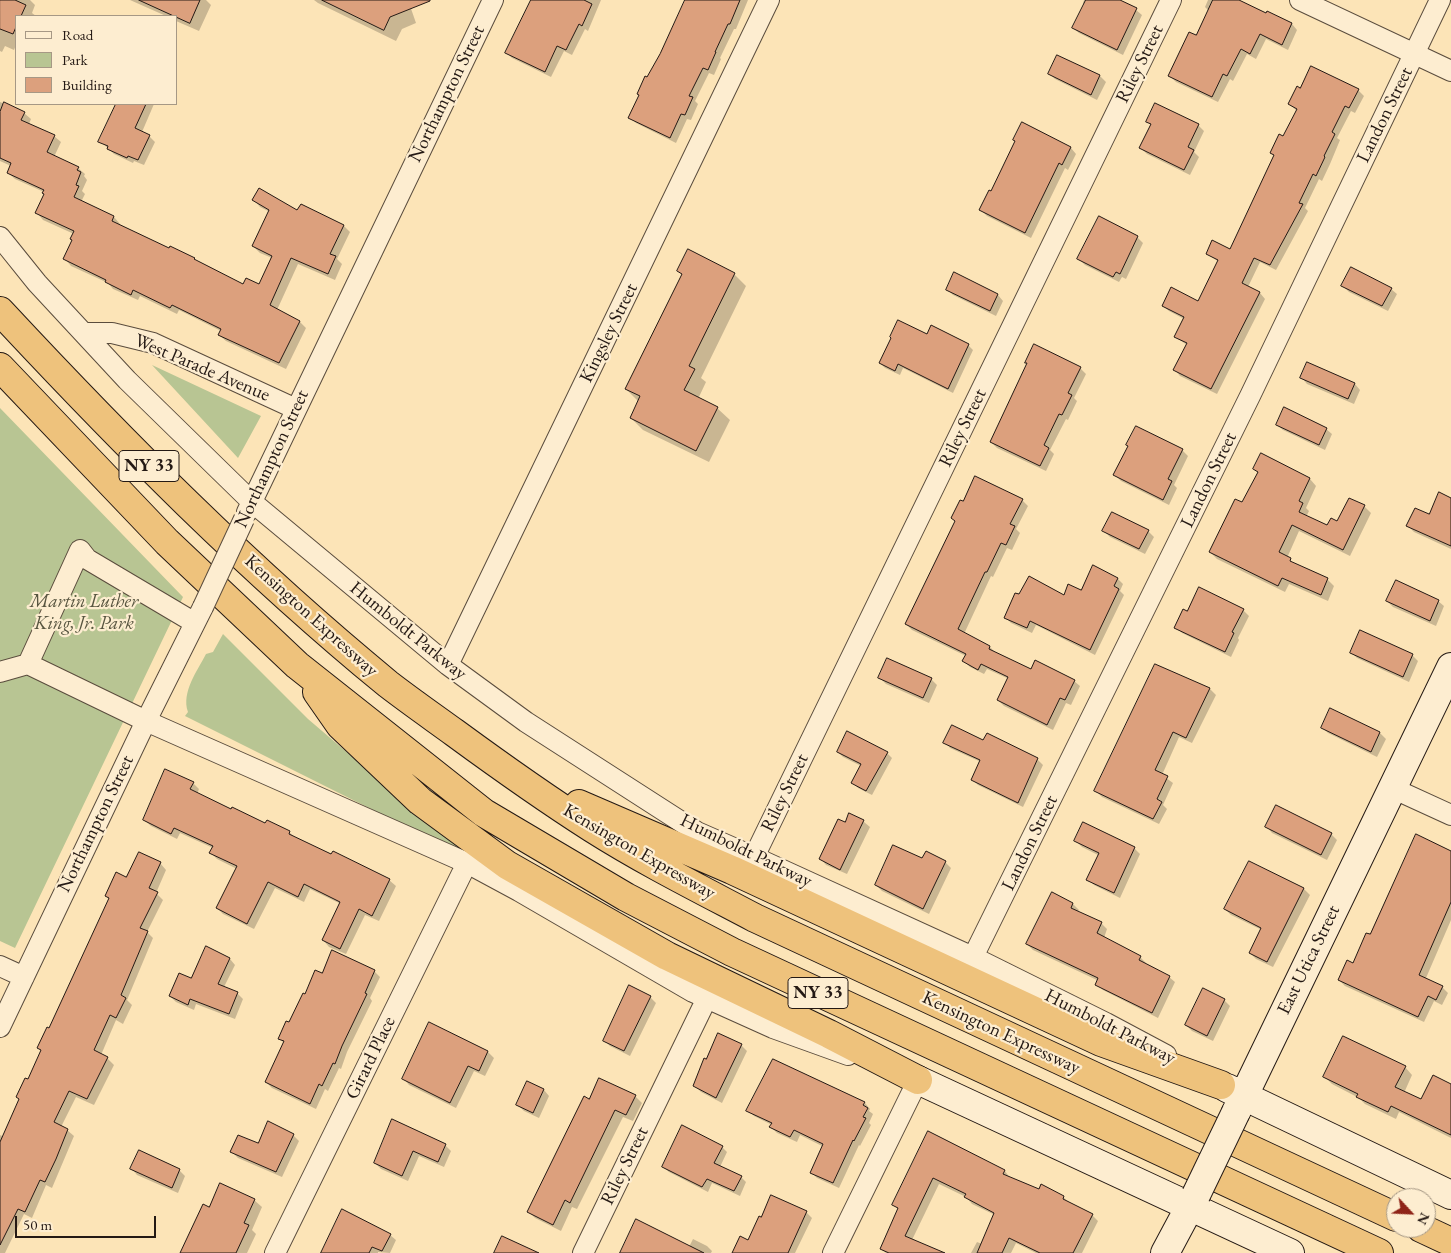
<!DOCTYPE html>
<style>
body{margin:0}
#map{position:relative;width:1451px;height:1253px;overflow:hidden;background:#fce4b7;font-family:"EB Garamond",serif}
canvas{display:block}
.legend{position:absolute;left:15px;top:15px;width:162px;height:90px;box-sizing:border-box;background:#fdedd0;border:1px solid #a69885;margin:0;padding:6px 9px;list-style:none;font-size:15px;color:#241914}
.legend li{display:flex;align-items:center;gap:10px;height:25px}
.legend b{width:25px;border:1px solid #a69885}
.north{position:absolute;left:1386px;top:1188px;width:50px;height:50px;box-sizing:border-box;background:#fdedd0;border:1px solid #a69885;border-radius:50%;rotate:115deg;font-size:14px;font-weight:700;line-height:20px;text-align:center;color:#241914}
.north::after{content:'';display:block;margin:auto;width:18px;height:22px;background:#8f2418;clip-path:polygon(50% 0,100% 100%,50% 72%,0 100%)}
.scale{position:absolute;left:15px;top:1216px;width:141px;height:22px;box-sizing:border-box;border:2px solid #241914;border-top:0;padding-left:6px;font-size:15px;line-height:18px;white-space:nowrap;color:#241914;-webkit-text-stroke:4px #fdedd0;paint-order:stroke}
</style>
<div id="map">
<canvas width="1451" height="1253"></canvas>
<ul class="legend">
<li><b style="height:6px;background:#fdedd0"></b>Road</li>
<li><b style="height:14px;background:#b8c593"></b>Park</li>
<li><b style="height:14px;background:#dca07d"></b>Building</li>
</ul>
<div class="north">N</div>
<div class="scale">50 m</div>
</div>
<script>
const g = document.querySelector('canvas').getContext('2d');
g.lineJoin = 'round';
function fill(path, color) { g.fillStyle = color; g.fill(path, 'evenodd'); }
function stroke(path, color, width, dash) { g.strokeStyle = color; g.lineWidth = width; g.lineCap = dash ? 'butt' : 'round'; g.setLineDash(dash || []); g.stroke(path); }
function label(font, color, halo, rows, align = 'center') {
  g.font = font + ' "EB Garamond",serif'; g.lineWidth = 4.5; g.setLineDash([]); g.textBaseline = 'middle'; g.strokeStyle = halo; g.fillStyle = color; for (const [text, x, y, turn = 0] of rows) {
    g.save(); g.translate(x, y); g.rotate((+turn || 0) * Math.PI / 180); g.textAlign = isNaN(turn) ? turn : align; if (halo) g.strokeText(text, 0, 0); g.fillText(text, 0, 0); g.restore();
  }
}
fill(new Path2D(`
 M152,365L261,416L238,458Z
 M0,408L183,597L15,948L0,941Z
 M223,634L308,719L363,766L485,866L185,716L188,712C181,692 198,670 206,654L213,652Z`), '#b8c593');
fill(new Path2D(`
 M0,0H30L35,5L32,13L36,16H16V45L14,50L5,46L2,52L0,51Z
 M130,0H206L211,5L199,31L176,21V16H166Z
 M314,0H408L416,23L402,29L396,41L318,3Z
 M531,0H601L588,31L585,29L572,55L564,51L551,77L512,58L506,52Z
 M687,0H748L736,29H734L720,58L721,59L714,75L709,73L695,101L698,104L691,120L687,119L676,143L636,123L630,117Z
 M1084,0H1118L1136,10L1142,15L1123,55L1079,33L1073,28L1084,5L1083,3Z
 M1208,0H1236L1267,15L1268,12L1292,24L1297,30L1288,50L1266,39L1256,59L1247,54L1233,81L1230,79L1218,102L1176,82L1170,76L1196,37L1209,11L1205,7Z
 M1057,56L1100,76L1106,82L1097,100L1055,79L1049,73Z
 M1301,89L1358,90L1364,96L1355,113L1351,111L1337,138L1340,140L1330,164L1322,181L1319,179L1305,208L1308,211L1276,270L1260,262L1248,287L1260,293L1265,299L1217,394L1180,376L1175,370L1187,345L1175,337L1184,319L1169,311L1163,306L1199,303L1219,262L1207,254L1231,250L1275,156L1271,153L1284,138L1297,111L1289,104Z
 M0,102L24,113L31,119L29,124L54,136L61,142L54,157L78,168L85,174L84,176L87,180L82,191L85,194L81,202L114,217L120,224L119,226L170,250L194,259L199,263L243,285L259,286L272,258L260,253L253,246L270,212L260,207L254,200L344,226L350,232L337,259L342,264L335,280L298,264L277,310L300,322L306,328L286,369L226,341L219,335L221,331L179,310L177,314L140,296L138,300L113,289L108,283L71,266L65,259L74,241V234L43,220L37,213L46,195L44,192L15,179L8,173L11,166L0,161Z
 M117,104H154L142,132L149,136L155,142L144,165L134,161L133,163L114,154L100,141Z
 M1147,121L1198,125L1204,131L1194,152L1199,157L1190,175L1147,154L1141,148L1152,126Z
 M1071,148L1076,154L1068,170L1065,168L1031,238L987,216L981,210Z
 M1137,237L1143,243L1126,279L1122,277L1119,282L1085,265L1079,259Z
 M678,271L734,274L746,286L701,378L706,382L698,399L717,408L730,420L709,462L643,430L631,418L639,402L626,389L682,275Z
 M1343,286L1391,289L1397,294L1388,311L1349,292Z
 M947,289L998,295L1003,301L996,316L953,295Z
 M927,336L968,345L973,350L953,393L903,368L900,375L885,368L880,363Z
 M1308,364L1355,384L1360,390L1354,404L1307,384L1302,378Z
 M1080,368L1086,374L1074,398L1077,401L1068,420L1066,419L1050,450L1054,454L1046,471L997,448L991,442Z
 M1277,425L1326,429L1332,434L1325,450L1283,430Z
 M1182,450L1188,456L1174,485L1177,488L1169,505L1121,481L1115,475Z
 M1261,455L1310,479L1316,486L1306,508L1309,511L1306,517L1328,527L1364,506L1371,513L1350,556L1299,531L1287,558L1297,566L1327,579L1334,586L1328,601L1289,584L1285,592L1217,559L1210,552L1243,504L1258,473L1254,469Z
 M1451,499V549L1414,532L1408,526L1430,516Z
 M1022,500L1028,506L1016,529L1020,533L1012,550L1007,548L993,577L991,576L964,634L990,647L996,653L1031,670L1074,681L1080,686L1071,705L1066,703L1053,730L1004,706L998,700L1009,679L987,669L984,674L970,667L964,661L966,656L912,630L906,624L956,522L952,518Z
 M1104,531H1148L1154,537L1145,554L1110,537Z
 M1094,567L1118,579L1123,584L1120,591L1124,595L1095,655L1036,625L1032,633L1011,623L1006,618L1081,592Z
 M1387,601H1438L1444,606L1436,626L1393,607Z
 M1243,610L1249,616L1238,638L1239,640L1231,657L1182,633L1176,627L1187,612Z
 M1351,652L1412,655L1418,661L1409,682L1357,658Z
 M1156,665L1210,689L1216,695L1192,743L1179,737L1162,775L1173,783L1163,805L1167,809L1159,824L1102,797L1096,791Z
 M880,678L931,679L937,685L929,703L886,684Z
 M1331,710L1380,733L1386,739L1377,757L1328,733L1322,727Z
 M945,742L1037,759L1043,765L1023,807L978,785L973,780L981,762L950,748Z
 M838,752L887,753L892,758L872,795L858,788L853,783L861,766L843,757Z
 M193,783L199,789L197,794L266,825L289,832L296,838L389,880L396,886L379,921L365,915L346,954L329,947L323,940L341,904L310,889L304,902L275,888L254,929L223,914L217,908L237,869L217,859L211,853L213,848L180,833L177,839L151,826L144,820Z
 M850,815L864,822L870,827L847,874L826,865L821,859Z
 M1267,827L1331,834L1337,840L1327,860L1272,833Z
 M1076,841L1134,848L1140,854L1120,898L1094,885L1088,879L1100,856L1082,847Z
 M1451,852V920L1426,978L1442,987L1448,993L1442,1005L1434,1001L1424,1022L1345,986L1339,980L1353,965L1371,936Z
 M923,860L945,862L951,868L929,914L882,891L876,885Z
 M160,863L166,870L156,893L163,900L147,932L153,938L127,1000L132,1005L123,1024L116,1020L101,1055L107,1058L114,1065L94,1105L76,1097L61,1127L67,1130L74,1136L52,1188L46,1185L32,1218L24,1214L5,1253H0V1135L4,1137L50,1030L110,900L106,896L127,879Z
 M1249,863L1304,889L1310,895L1273,967L1256,959L1250,953L1262,930L1231,915L1225,909Z
 M1073,904L1079,910L1077,912L1102,924L1107,929L1104,938L1140,957L1146,963L1145,965L1169,977L1175,982L1158,1018L1103,990L1097,984L1099,981L1033,950L1027,944Z
 M230,959L235,965L224,987L237,993L243,999L235,1019L196,1004L194,1010L176,1002L170,996L192,980Z
 M374,971L380,977L370,998L372,1001L347,1052L341,1069L339,1068L328,1091L325,1089L316,1109L272,1088L266,1082L284,1043L279,1038L305,995L322,975Z
 M650,997L656,1003L630,1056L610,1046L604,1040Z
 M1224,1000L1230,1006L1213,1041L1192,1031L1186,1025Z
 M430,1024L488,1052L494,1058L485,1076L474,1071L456,1108L409,1085L404,1079Z
 M741,1045L747,1051L722,1103L701,1092L695,1086Z
 M773,1060L865,1103L870,1109L869,1111L873,1114L869,1123L871,1125L860,1146L859,1145L839,1188L817,1178L812,1173L824,1147L800,1135L797,1142L777,1133L771,1127L772,1125L754,1116L748,1110Z
 M1405,1067L1412,1075L1404,1093L1422,1101L1451,1085V1138L1399,1112L1396,1119L1365,1104L1359,1098L1332,1084L1325,1077Z
 M528,1083L544,1090L549,1096L539,1118L524,1111L518,1105Z
 M635,1096L642,1103L633,1121L623,1117L577,1209L572,1207L561,1231L535,1218L528,1211L590,1101Z
 M393,1121L445,1145L451,1151L444,1167L419,1156L408,1181L381,1169L375,1163Z
 M929,1133L1005,1171L1010,1178L1039,1191L1063,1197L1070,1203L1092,1215L1098,1221L1082,1253H1036L1016,1243L1011,1253H971L977,1242L982,1244L995,1215L972,1204L966,1197L939,1184L912,1240L939,1253H886L881,1249L899,1210L894,1205Z
 M293,1135L299,1141L282,1177L238,1158L232,1152Z
 M722,1147L727,1152L720,1167L741,1177L746,1182L740,1196L712,1183L708,1192L669,1172L663,1167Z
 M132,1169L179,1170L185,1176L178,1193L137,1175Z
 M254,1200L262,1207L252,1230L256,1234L247,1253H181L209,1208Z
 M806,1212L812,1218L795,1253H733L748,1241Z
 M390,1235L396,1240L390,1253L378,1252V1253H326Z
 M693,1239L707,1246L712,1251L711,1253H621L689,1247Z`), '#0003');
const building = new Path2D(`
 M0,0H15L26,5L21,16H16V27L13,34L0,29Z
 M139,0H200L190,23Z
 M322,0H430V1L390,17L384,30Z
 M531,0H584L592,4L582,26L579,24L566,50L557,46L545,72L505,53Z
 M685,0H740L730,24H728L715,52H716L708,70L703,68L689,96L693,97L685,115L681,114L670,138L628,118L639,95L637,94L645,76L647,77L660,54Z
 M1086,0H1120L1137,8L1117,50L1072,28Z
 M1213,0H1239L1266,13L1267,11L1292,23L1282,45L1260,34L1250,54L1241,49L1227,76L1223,74L1212,97L1168,76L1189,32L1196,35Z
 M1057,55L1100,75L1091,95L1048,74Z
 M1311,66L1359,89L1349,108L1345,106L1332,132L1335,134L1324,156L1325,157L1316,176L1313,174L1299,203L1303,204L1270,265L1254,258L1242,283L1260,292L1211,389L1173,370L1187,343L1174,337L1184,317L1162,306L1171,287L1198,301L1218,260L1206,254L1212,240L1230,249L1274,155L1270,153L1279,134L1283,136L1297,109L1288,104L1297,86L1300,88Z
 M4,102L25,112L21,120L55,135L47,152L79,167L77,170L81,172L76,185L79,186L74,197L114,216L112,221L169,248L170,246L195,258L194,259L243,284L246,278L259,284L272,256L252,246L269,210L252,200L259,188L297,210L301,204L344,225L330,254L336,256L328,274L291,258L270,305L300,321L279,363L218,335L221,329L172,305L170,308L133,290L131,295L105,282L106,280L63,259L72,240L70,239L74,231L35,213L44,194L42,193L44,190L7,173L11,163L0,158V112Z
 M1155,103L1199,124L1188,147L1194,150L1184,170L1139,148L1151,124L1146,122Z
 M116,104H146L135,128L150,135L138,160L128,156L127,158L107,149L108,146L98,142Z
 M1022,122L1071,147L1062,165L1059,163L1025,233L979,210L989,190L991,191L1015,141L1013,140Z
 M1099,216L1138,236L1120,274L1116,272L1113,277L1077,259Z
 M688,249L735,273L689,366L695,369L684,390L718,407L696,451L630,418L640,396L625,389L682,274L677,271Z
 M1351,267L1392,288L1382,306L1341,286Z
 M954,272L998,294L990,311L946,290Z
 M898,320L927,334L931,325L969,344L948,389L898,364L895,371L879,363L891,338L890,337Z
 M1034,344L1081,367L1068,393L1072,395L1062,415L1059,414L1044,445L1049,448L1040,466L990,442L1027,363H1025Z
 M1307,362L1355,383L1348,399L1300,378Z
 M1284,407L1327,428L1319,445L1276,425Z
 M1136,426L1183,449L1168,479L1172,481L1163,500L1113,475L1128,446L1126,445Z
 M1261,453L1310,478L1299,501L1303,503L1299,512L1327,525L1331,518L1337,521L1349,498L1365,505L1343,550L1292,525L1279,552L1291,558L1290,561L1328,578L1321,595L1282,578L1278,586L1209,552L1235,499L1242,502L1258,472L1253,469Z
 M975,476L1023,499L1010,524L1015,526L1006,545L1001,543L987,572H985L958,629L990,646L989,649L1031,669L1035,660L1075,680L1065,700L1060,698L1047,725L997,700L1008,677L981,664L978,670L962,661L966,654L905,624L955,521L951,518L960,500L963,501Z
 M1439,492L1451,498V546L1406,526L1415,508L1429,514Z
 M1112,512L1149,530L1139,549L1102,531Z
 M1093,565L1118,578L1114,586L1119,589L1090,650L1030,621L1027,628L1004,618L1015,593L1019,594L1029,576L1064,595L1068,584L1081,590Z
 M1396,580L1439,600L1430,621L1386,601Z
 M1199,587L1244,609L1232,632L1234,633L1225,652L1174,628L1183,609L1187,611Z
 M1360,630L1413,654L1403,677L1350,653Z
 M887,658L932,678L923,698L878,678Z
 M1155,664L1210,688L1186,738L1173,732L1155,770L1168,776L1157,799L1162,802L1153,819L1094,791Z
 M1330,708L1380,732L1371,752L1321,728Z
 M952,725L983,740L987,733L1038,758L1018,803L971,780L980,760L943,743Z
 M847,731L888,752L866,791L851,783L861,764L837,752Z
 M165,769L194,782L190,789L231,809L232,807L265,823L267,820L290,831L289,834L331,854L333,851L390,879L372,916L359,909L340,949L322,940L340,902L304,884L298,897L268,882L247,924L216,908L237,866L209,853L213,846L174,828L171,834L143,820Z
 M1276,805L1332,833L1321,855L1265,827Z
 M849,813L864,820L840,870L819,859L838,819L845,822Z
 M1083,822L1135,847L1114,893L1086,880L1099,853L1074,841Z
 M1416,834L1451,851V902L1419,975L1443,986L1436,1000L1428,996L1418,1017L1338,980L1347,960L1353,963L1366,933L1370,934Z
 M893,845L922,858L926,851L946,861L923,909L875,885Z
 M139,852L161,862L149,888L158,892L140,928L148,931L121,995L126,998L116,1018L110,1015L94,1050L108,1057L87,1099L69,1091L54,1122L68,1129L56,1159L45,1182L40,1180L25,1212L18,1209L0,1245V1142L19,1099L16,1097L25,1078L28,1079L41,1050L37,1048L47,1027L49,1028L109,898L105,896L116,872L126,877Z
 M1249,861L1304,888L1267,962L1249,953L1261,928L1224,909Z
 M1052,892L1073,903L1071,908L1102,922L1097,933L1141,956L1139,960L1170,976L1152,1013L1095,985L1098,978L1026,944Z
 M206,946L230,958L218,984L238,992L229,1014L190,999L188,1005L169,996L179,973L191,978Z
 M332,950L375,970L365,993L367,994L342,1046L335,1064L333,1063L322,1086L319,1084L310,1104L265,1082L284,1041L278,1039L286,1021L289,1022L303,993L305,994L315,970L322,973Z
 M629,985L651,996L624,1051L603,1041Z
 M1203,988L1225,999L1207,1036L1185,1025Z
 M429,1022L488,1051L479,1071L468,1066L450,1103L402,1079Z
 M718,1033L742,1044L716,1098L693,1086L704,1058L706,1059Z
 M1343,1036L1406,1066L1395,1087L1421,1099L1433,1075L1451,1084V1135L1391,1106L1388,1112L1356,1097L1358,1094L1323,1077Z
 M773,1059L865,1102L863,1105L868,1108L863,1117L866,1118L854,1141L853,1140L833,1183L810,1173L823,1144L794,1130L790,1137L769,1127L772,1123L746,1111Z
 M599,1078L636,1095L626,1115L615,1110L570,1203L565,1200L553,1225L527,1212L584,1096L589,1099Z
 M527,1081L544,1089L533,1113L516,1105Z
 M392,1119L446,1144L438,1162L413,1151L402,1176L374,1163Z
 M268,1121L294,1134L276,1172L230,1152L238,1135L258,1143Z
 M682,1125L723,1146L714,1163L742,1176L734,1191L707,1179L702,1187L662,1167Z
 M928,1131L1005,1170L1003,1174L1039,1189L1041,1184L1064,1196L1063,1199L1093,1214L1073,1253H1040L1009,1238L1002,1253H977L994,1213L964,1197L966,1194L933,1178L905,1236L945,1253H889L880,1249L898,1208L892,1205Z
 M139,1150L180,1169L172,1188L130,1169Z
 M220,1183L255,1199L244,1223L249,1225L236,1253H180L203,1204L209,1207Z
 M771,1195L807,1211L788,1253H732L740,1236L748,1240L759,1216L761,1217Z
 M342,1209L391,1234L382,1251L372,1247L369,1253H321Z
 M636,1219L704,1253H620Z
 M502,1236L539,1253H494Z`);
fill(building, '#dca07d');
stroke(building, '#241914', 1);
const street = new Path2D(`
 M1300,0L1451,71
 M0,237L37,283L127,380L252,502L448,665L526,722L697,832L754,857L973,957L1106,1023L1166,1055
 M84,333H112L153,343L296,409
 M247,512L493,0
 M28,664L80,550L87,559L195,623
 M448,665L769,0
 M0,672L28,664L146,721L467,863L519,891L693,992L773,1028L848,1055
 M1392,788L1451,815
 M754,857L1171,0
 M973,957L1250,396L1440,0
 M0,966L24,977
 M0,1027L146,721L203,607
 M275,1253L467,863
 M583,1253L707,998
 M833,1253L918,1080L906,1076`);
const secondary = new Path2D(`
 M918,1080L1290,1253
 M1227,1088L1451,1195
 M1236,1112L1451,667
 M1165,1253L1196,1195`);
const highway = new Path2D(`
 M0,311C122,442 249,570 388,684C410,701 433,717 455,733C500,766 545,798 592,828C644,861 700,889 755,918L1396,1217
 M0,367L167,542L297,665L484,813L626,897L732,952L1379,1253
 M317,692L340,725L420,801L507,865L667,956L829,1034L918,1080
 M579,804L732,870L1101,1042L1221,1085
 M1421,1228L1451,1242`);
stroke(street, '#5a4c3d', 22);
stroke(secondary, '#241914', 30);
stroke(highway, '#241914', 30);
stroke(street, '#fdedd0', 20);
stroke(secondary, '#fdedd0', 28);
stroke(highway, '#eec27c', 28);
const streetBridge = new Path2D(`
 M203,607L244,519`);
const secondaryBridge = new Path2D(`
 M1196,1195L1236,1112`);
stroke(streetBridge, '#5a4c3d', 22, []);
stroke(secondaryBridge, '#241914', 30, []);
stroke(streetBridge, '#fdedd0', 20);
stroke(secondaryBridge, '#fdedd0', 28);
for (const [x, y, w] of [
 [149,466,60],
 [818,993,60]
]) { const box = new Path2D(); box.roundRect(x - w / 2, y - 15.5, w, 31, 4); g.fillStyle = '#fdedd0'; g.fill(box); stroke(box, '#241914', 1); }
label('bold 18px', '#241914', null, [
 ["NY 33",149,466],
 ["NY 33",818,993]
]);
label('19px', '#241914', '#fdedd0', [
 ["Riley Street",1140,64,-64],
 ["Northampton Street",447,94,-64],
 ["Landon Street",1385,115,-64],
 ["Kingsley Street",609,333,-64],
 ["West Parade Avenue",202,368,23],
 ["Riley Street",963,428,-64],
 ["Northampton Street",272,459,-65],
 ["Landon Street",1209,480,-64],
 ["Kensington Expressway",311,616,42],
 ["Humboldt Parkway",408,631,39],
 ["Riley Street",785,793,-64],
 ["Northampton Street",96,824,-64],
 ["Landon Street",1030,843,-64],
 ["Humboldt Parkway",746,851,26],
 ["Kensington Expressway",639,852,30],
 ["East Utica Street",1309,960,-64],
 ["Humboldt Parkway",1110,1027,27],
 ["Kensington Expressway",1001,1033,25],
 ["Girard Place",371,1058,-64],
 ["Riley Street",625,1166,-64]
]);
label('italic 19px', '#585540', '#fdedd0', [
 ["Martin Luther",84,602],
 ["King, Jr. Park",84,624]
]);
</script>
